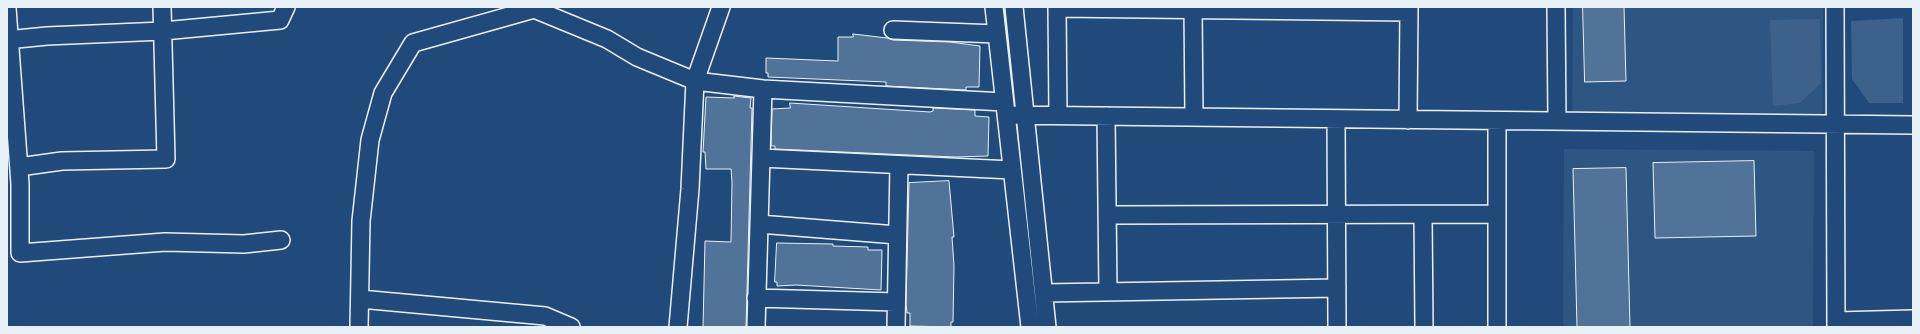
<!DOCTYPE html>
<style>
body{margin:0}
#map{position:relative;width:1920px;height:334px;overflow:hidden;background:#1f4a7a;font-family:Kalam,sans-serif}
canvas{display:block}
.frame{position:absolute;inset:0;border:8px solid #e8f1f8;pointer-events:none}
</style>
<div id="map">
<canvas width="1920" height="334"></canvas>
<div class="frame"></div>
</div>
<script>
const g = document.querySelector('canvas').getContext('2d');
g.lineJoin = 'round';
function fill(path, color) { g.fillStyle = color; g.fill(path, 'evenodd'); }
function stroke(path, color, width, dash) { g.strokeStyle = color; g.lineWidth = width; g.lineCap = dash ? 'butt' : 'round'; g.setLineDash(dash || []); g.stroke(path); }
fill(new Path2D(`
 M1573,7H1823L1822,129L1572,127Z
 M1564,149L1814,151L1813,327H1563Z`), '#2e5683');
fill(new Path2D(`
 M1903,18V103H1869L1852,79L1851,21Z
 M1820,19L1821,83L1800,103L1773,106L1770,20Z`), '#3c628c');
const building = new Path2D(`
 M1583,7H1624L1626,81L1585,82Z
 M853,34L887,38L893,40L950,42L980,46L979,87H966V90L886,86V82L768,77V73H766V58L838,61V37H853Z
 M734,96L751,98L750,108H752L746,327H703L705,241L731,242L732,182L731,169H706L705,152H703L706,97L734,98Z
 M790,103L930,112L933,111V108L975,110V116L989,117L988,156L955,157L775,149V146H771L772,109L790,108Z
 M1754,161L1756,236L1655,238L1653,163Z
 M1626,168L1630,327H1577L1573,169Z
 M949,181L954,237H952L954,266L953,322H951V327L910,326V313H907L906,304L909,183Z
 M777,243L833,244V246L868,247V250H882L881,290L796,285L777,286V282H775Z`);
fill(building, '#517399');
stroke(building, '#e8f1f8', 1);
const minor = new Path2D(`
 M994,7L1030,327
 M1014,7L1047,327
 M1057,7L1058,115
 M1193,7L1194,117
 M1556,7L1557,121
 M1835,7L1836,327
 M7,8L20,184V253L165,242L244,244L281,240
 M1057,8L1409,12
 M893,30L997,34
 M7,40L47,36L163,31L280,20L286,7
 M1006,115L1913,125
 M1106,116L1108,292
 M1336,119L1337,327
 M1408,120L1409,7
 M761,158L1012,170
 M19,167L62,161L166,159L162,7
 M1107,215L1497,214
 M1423,215L1424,327
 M759,224L897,235
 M1044,293L1337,288
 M756,298L896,302
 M360,299L545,316L571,327
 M1836,321L1913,319
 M359,327L361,221L370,140L383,93L413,43L534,9L607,39L637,57L695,81L763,89L1004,102
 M678,327L690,189L695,81L721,7
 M756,327L763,89
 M896,327L899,165
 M1497,327V121`);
stroke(minor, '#e8f1f8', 20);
stroke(minor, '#1f4a7a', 17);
</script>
